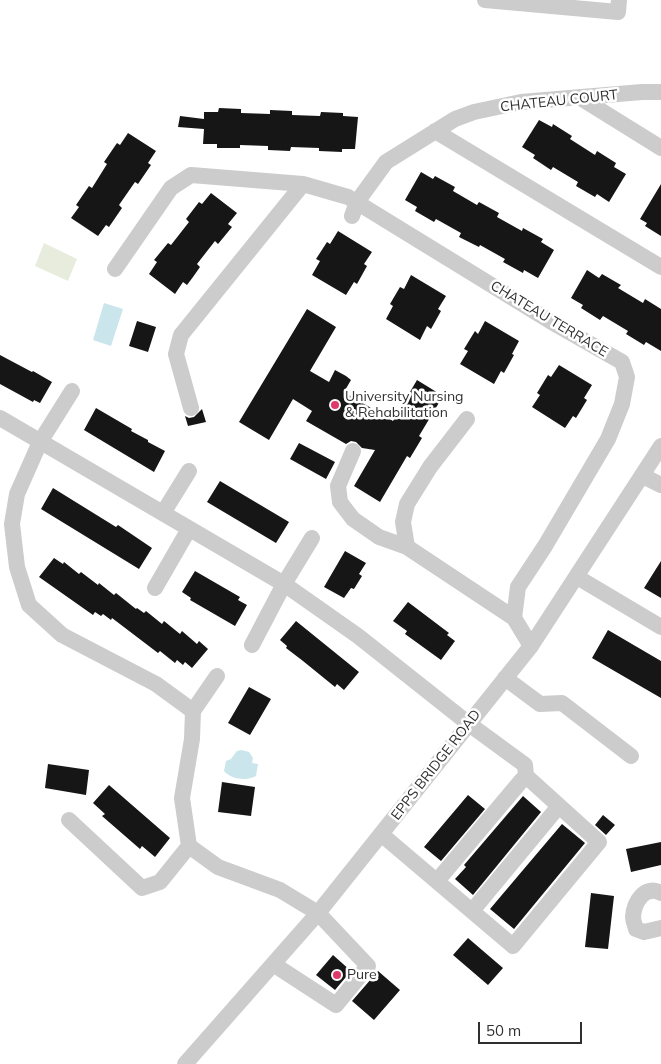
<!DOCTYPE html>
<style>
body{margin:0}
#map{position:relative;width:661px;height:1064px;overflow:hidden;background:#fff;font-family:Mulish,sans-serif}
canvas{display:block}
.scale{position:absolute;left:478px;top:1022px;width:104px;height:22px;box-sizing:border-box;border:2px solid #2f2f2f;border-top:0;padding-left:6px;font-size:15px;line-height:18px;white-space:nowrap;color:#2f2f2f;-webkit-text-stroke:4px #fff;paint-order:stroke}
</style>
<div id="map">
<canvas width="661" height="1064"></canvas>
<div class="scale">50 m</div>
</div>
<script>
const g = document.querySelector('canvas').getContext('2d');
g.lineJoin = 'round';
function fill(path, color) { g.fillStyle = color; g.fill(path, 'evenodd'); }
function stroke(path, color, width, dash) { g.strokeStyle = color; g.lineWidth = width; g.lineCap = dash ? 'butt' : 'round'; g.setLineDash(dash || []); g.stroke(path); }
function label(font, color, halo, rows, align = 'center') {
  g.font = font + ' Mulish,sans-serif'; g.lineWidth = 5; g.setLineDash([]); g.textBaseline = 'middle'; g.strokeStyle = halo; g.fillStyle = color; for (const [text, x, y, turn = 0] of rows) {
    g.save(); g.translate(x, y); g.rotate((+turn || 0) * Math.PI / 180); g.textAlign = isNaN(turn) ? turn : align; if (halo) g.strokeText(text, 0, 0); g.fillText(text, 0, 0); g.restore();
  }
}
fill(new Path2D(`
 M44,243L77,259L68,281L35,266Z`), '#e8ecdd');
fill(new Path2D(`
 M104,303L123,309L111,346L93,340Z
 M241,750L249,752L253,758L252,763L258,764L256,776C247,781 232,780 224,771L226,761L231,759L237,751Z`), '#cae5eb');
fill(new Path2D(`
 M219,108L241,109V113L270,114V110L292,111V115L320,116L321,112L343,113V116L358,117L355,149H342V152L319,151V148L291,147L290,151L268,150V146L240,145V148H217V144H203L204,129L178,127L180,116L204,119V112H218Z
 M539,120L552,127L553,124L572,136L570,139L595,155L597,151L616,163L614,167L626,174L609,202L597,194L595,197L576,186L578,182L553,167L551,170L533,158L535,155L522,147Z
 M128,133L156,151L148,163L151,165L138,184L135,182L119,205L122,208L109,227L106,225L98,236L71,218L79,207L76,205L89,186L92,188L107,164L104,162L117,143L120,145Z
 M421,172L433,179L435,176L455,187L453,191L477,205L479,202L499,213L497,217L522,231L523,228L543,239L541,242L554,250L538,278L524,270L523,273L503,262L505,259L480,245L479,247L459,237L461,233L436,219L434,222L415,211L417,207L405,200Z
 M661,184V236L645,226L647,223L640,219Z
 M211,193L237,213L228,224L232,227L223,238L218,244L215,241L197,264L200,267L193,277L187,285L183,282L175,294L149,274L157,262L154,260L168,243L171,245L189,222L186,219L199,202L202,204Z
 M338,231L372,252L364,264L367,266L357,284L354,282L346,295L312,275L320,261L316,259L327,242L330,244Z
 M587,270L599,278L602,274L621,285L618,288L643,303L645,299L661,309V351L646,342L644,345L626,334L628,331L603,316L600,320L581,308L583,305L571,298Z
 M411,275L446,296L438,309L441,311L431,329L427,326L420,340L386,319L393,306L390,304L400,287L404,289Z
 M307,309L336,327L310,371L329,382L335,370L346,376L351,380L344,392L393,421L417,380L443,396L419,436L422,438L410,458L407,456L380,502L354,486L375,450L362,448L356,442L351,441L346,444L306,421L312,411L293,399L269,440L239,422Z
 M137,321L156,327L148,352L129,346Z
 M485,321L519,341L512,354L514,355L504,373L501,371L494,384L460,364L468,351L464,349L475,331L478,334Z
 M0,355L32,372L33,371L52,382L40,403L34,400L33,402L0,384Z
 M559,365L592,385L584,398L587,400L576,418L573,416L565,428L532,407L540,395L537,393L548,375L551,377Z
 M96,408L132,429L131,431L148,440V442L165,451L154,472L84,430Z
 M202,409L206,422L188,426L185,416L189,418L194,417Z
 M299,443L335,462L326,479L290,459Z
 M220,481L289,522L276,543L207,502Z
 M53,488L116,527L118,525L152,548L139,569L41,509Z
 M345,551L366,563L359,574L362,576L354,589L351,588L344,598L324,587Z
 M54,558L63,564L64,562L79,574L81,572L98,585L99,583L114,595L116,593L136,609L137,608L144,613L146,611L162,624L164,621L180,634L182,631L197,644L199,641L208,649L192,668L185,662L183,665L177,660L175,663L160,651L158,653L112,618L111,620L103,614L101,616L95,612L93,615L39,577Z
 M661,561V598L644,588Z
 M195,571L240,597L238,600L247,605L235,626L190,600L191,598L182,592Z
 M408,602L449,633L447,635L455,641L441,660L405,634L407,631L393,621Z
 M296,621L359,672L344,690L337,684L335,687L303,661L286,648L287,646L280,640Z
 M608,630L661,661V698L592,658Z
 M249,687L271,699L250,735L228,723Z
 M48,764L89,770L86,795L45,788Z
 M222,782L255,787L251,816L218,812Z
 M109,785L170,838L155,857L142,846L140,849L102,816L105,814L93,803Z
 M468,795L485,809L441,861L424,847Z
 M523,796L541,812L473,895L455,879L466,867L464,865Z
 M603,815L615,825L606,835L595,825Z
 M562,824L585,843L514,929L490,909Z
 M661,842V865L631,872L626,849Z
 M591,893L614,896L608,949L585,947Z
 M468,938L503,968L488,985L453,955Z
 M333,955L351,971L335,990L316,975Z
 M378,971L400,990L374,1020L352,1001Z`), '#161616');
stroke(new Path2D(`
 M485,0L618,12L619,0
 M579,97L661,148
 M435,131L661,267
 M352,216L357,202L386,162L455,119L474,112L521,102L642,92H661
 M115,269L171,188L191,175L303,184L348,197L550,321L622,362L627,377L622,404L608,439L545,546L518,587L514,618L531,646
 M72,391L40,442L17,494L12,524L17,567L29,605L62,635L156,684L193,711L192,739L182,798L189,846L218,867L280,890L318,913L368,966L336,1005L273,964
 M191,408L176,354L181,335L303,184
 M0,418L284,584L358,636L469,724L525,765L526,776L599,842L513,946L381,834
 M467,419L430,467L407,504L403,522L407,547L514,618
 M353,451L338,486L340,502L353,519L379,537L407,547
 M643,476L661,485
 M163,513L189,471
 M577,577L661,627
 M155,588L189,529
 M252,645L284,584L312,538
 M505,678L540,704L562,703L631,756
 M193,711L217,676
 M69,820L142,888L160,882L189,846
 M437,881L521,781L526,776
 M661,893C645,884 634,902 633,917C633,921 635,925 636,929L644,932L661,928
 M472,911L559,806
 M185,1064L318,913L531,646L661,446`), '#ccc', 16);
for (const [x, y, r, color] of [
 [335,405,5,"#df3869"],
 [337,975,5,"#df3869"]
]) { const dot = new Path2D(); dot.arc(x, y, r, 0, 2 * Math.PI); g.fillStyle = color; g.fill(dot); stroke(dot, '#fff', 2); }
label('14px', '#2f2f2f', '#fff', [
 ["CHATEAU COURT",559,101,-6],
 ["CHATEAU TERRACE",549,319,31],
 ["EPPS BRIDGE ROAD",436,765,-52]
]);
label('14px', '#2f2f2f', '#fff', [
 ["University Nursing",345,397],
 ["& Rehabilitation",345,413],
 ["Pure",347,975]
], 'left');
</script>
